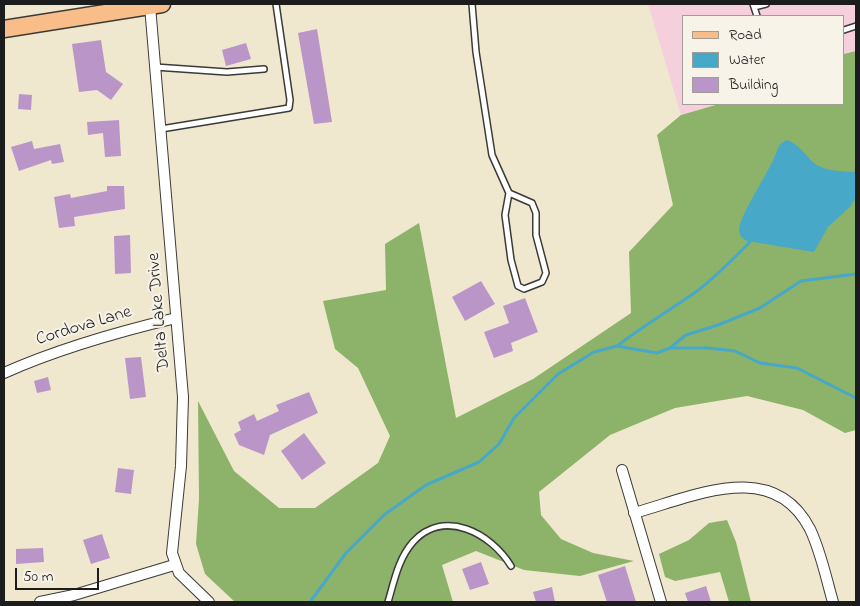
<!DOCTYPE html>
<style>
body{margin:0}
#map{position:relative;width:860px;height:606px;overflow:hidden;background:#f0e7cf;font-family:"Indie Flower",sans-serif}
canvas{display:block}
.frame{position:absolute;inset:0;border:5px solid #1c1c1c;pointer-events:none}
.legend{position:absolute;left:682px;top:15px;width:162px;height:90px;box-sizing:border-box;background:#f7f3e8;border:1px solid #9f9d96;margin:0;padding:6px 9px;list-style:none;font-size:15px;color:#1c1c1c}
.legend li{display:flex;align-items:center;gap:10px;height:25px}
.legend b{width:25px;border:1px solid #9f9d96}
.scale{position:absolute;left:15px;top:568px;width:84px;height:22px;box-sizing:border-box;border:2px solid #1c1c1c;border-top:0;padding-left:6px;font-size:15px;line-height:18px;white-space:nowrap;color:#1c1c1c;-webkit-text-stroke:4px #f7f3e8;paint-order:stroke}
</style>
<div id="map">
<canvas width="860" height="606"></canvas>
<div class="frame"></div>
<ul class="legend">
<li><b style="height:6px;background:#f8bd89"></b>Road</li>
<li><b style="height:14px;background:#48a8c7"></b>Water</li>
<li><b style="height:14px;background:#ba96c8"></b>Building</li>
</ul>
<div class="scale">50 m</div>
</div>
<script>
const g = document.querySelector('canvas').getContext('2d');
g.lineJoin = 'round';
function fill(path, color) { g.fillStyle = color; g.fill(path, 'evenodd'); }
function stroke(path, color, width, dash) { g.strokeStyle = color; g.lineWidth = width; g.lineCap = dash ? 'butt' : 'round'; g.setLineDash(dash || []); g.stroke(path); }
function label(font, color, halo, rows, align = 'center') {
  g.font = font + ' "Indie Flower",sans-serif'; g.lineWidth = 4; g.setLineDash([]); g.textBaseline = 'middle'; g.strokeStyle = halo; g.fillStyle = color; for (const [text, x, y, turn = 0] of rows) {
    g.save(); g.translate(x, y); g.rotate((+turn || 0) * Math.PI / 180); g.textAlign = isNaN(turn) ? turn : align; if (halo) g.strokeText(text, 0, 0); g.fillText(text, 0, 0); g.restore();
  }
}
fill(new Path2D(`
 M648,4H856V51L844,54V16H684V104H719L681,115Z`), '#f5cfdc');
fill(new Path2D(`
 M856,51V430L845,433L803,410L747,396L675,408L610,435L539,492L541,515L561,539L593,553L634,561L580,576L524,570L476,551L442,565L453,602H235L205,574L196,544L199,499L198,401L234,471L279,508H315L378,463L390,436L358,368L335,349L323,301L386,290L385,244L419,223L456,418L533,379L631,313L629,252L673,205L657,135L681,115L719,104H844V54Z
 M727,520L736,542L751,602H729L720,572L675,581L665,577L659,554L689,540L709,523Z`), '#8cb369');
fill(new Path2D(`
 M787,140C799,144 805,155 814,163C825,172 843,171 856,172V197L851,206L828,227L814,252L747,241C742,238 739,235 739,229C742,211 766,177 774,158C778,150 778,143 787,140Z`), '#48a8c7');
stroke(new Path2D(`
 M617,346C642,327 668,311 693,294C714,279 732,260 750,242
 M670,348L686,335L718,325L760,308L801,281L856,274
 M310,602L346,553L384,515L426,485L479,462L499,444L514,418L558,374L594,352L617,346L657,353L670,348H708L735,351L760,363L797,368L856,398`), '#48a8c7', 3);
fill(new Path2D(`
 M317,29L332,122L314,124L298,33Z
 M101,40L106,72L123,84L111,100L97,90L79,92L72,44Z
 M246,43L251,59L226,66L222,50Z
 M19,94L32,95L31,110L18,109Z
 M119,120L121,156L105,157L103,133L88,135L87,122Z
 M32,141L34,149L60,144L64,162L52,164L51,160L19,171L11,147Z
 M107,186H124L125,209L74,217L75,226L59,228L54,197L70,194L71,198L107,191Z
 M130,235L131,273L115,274L114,236Z
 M481,281L495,304L465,321L452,297Z
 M525,298L538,332L511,343L513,351L494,358L484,332L509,323L503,306Z
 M141,357L146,397L130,399L125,358Z
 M48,377L51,390L37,393L34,381Z
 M309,392L318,413L270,435L264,455L239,445L234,434L241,430L238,422L254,414L257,421L279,411L276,405Z
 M304,433L326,463L302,480L281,451Z
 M118,468L134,470L131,494L115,492Z
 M102,534L110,558L91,564L83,540Z
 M43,548L44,562L16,564V549Z
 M481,562L489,584L470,590L462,569Z
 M625,566L636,602H607L598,575Z
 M706,586L711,602H688L685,593Z
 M552,587L555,602H536L533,592Z`), '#ba96c8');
const service = new Path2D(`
 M472,4L476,52L492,155L509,193L505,215L511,260L518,286L524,289L542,282L546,273L536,235V213L532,203L509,193
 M753,4L757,16
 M754,7L766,4
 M844,30L856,26
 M155,67L227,72L264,69
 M161,129L289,108L290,100L276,4
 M388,602C394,582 398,559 413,542C444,508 491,533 511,566`);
const minor = new Path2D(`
 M150,6L183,397L181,466L172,553L179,573L209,602
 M4,373C60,348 117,332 176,318
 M622,470L661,602
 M634,513C693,497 773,457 810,529C821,552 826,578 833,602
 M40,602L74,595L174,565`);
const primary = new Path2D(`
 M4,29L162,4`);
stroke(service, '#3c3a37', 8);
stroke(minor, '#3c3a37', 12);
stroke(primary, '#3c3a37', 19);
stroke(service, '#fff', 5);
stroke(minor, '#fff', 10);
stroke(primary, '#f8bd89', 16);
label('18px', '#1c1c1c', '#f7f3e8', [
 ["Delta Lake Drive",160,312,-95],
 ["Cordova Lane",84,327,-17]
]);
</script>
